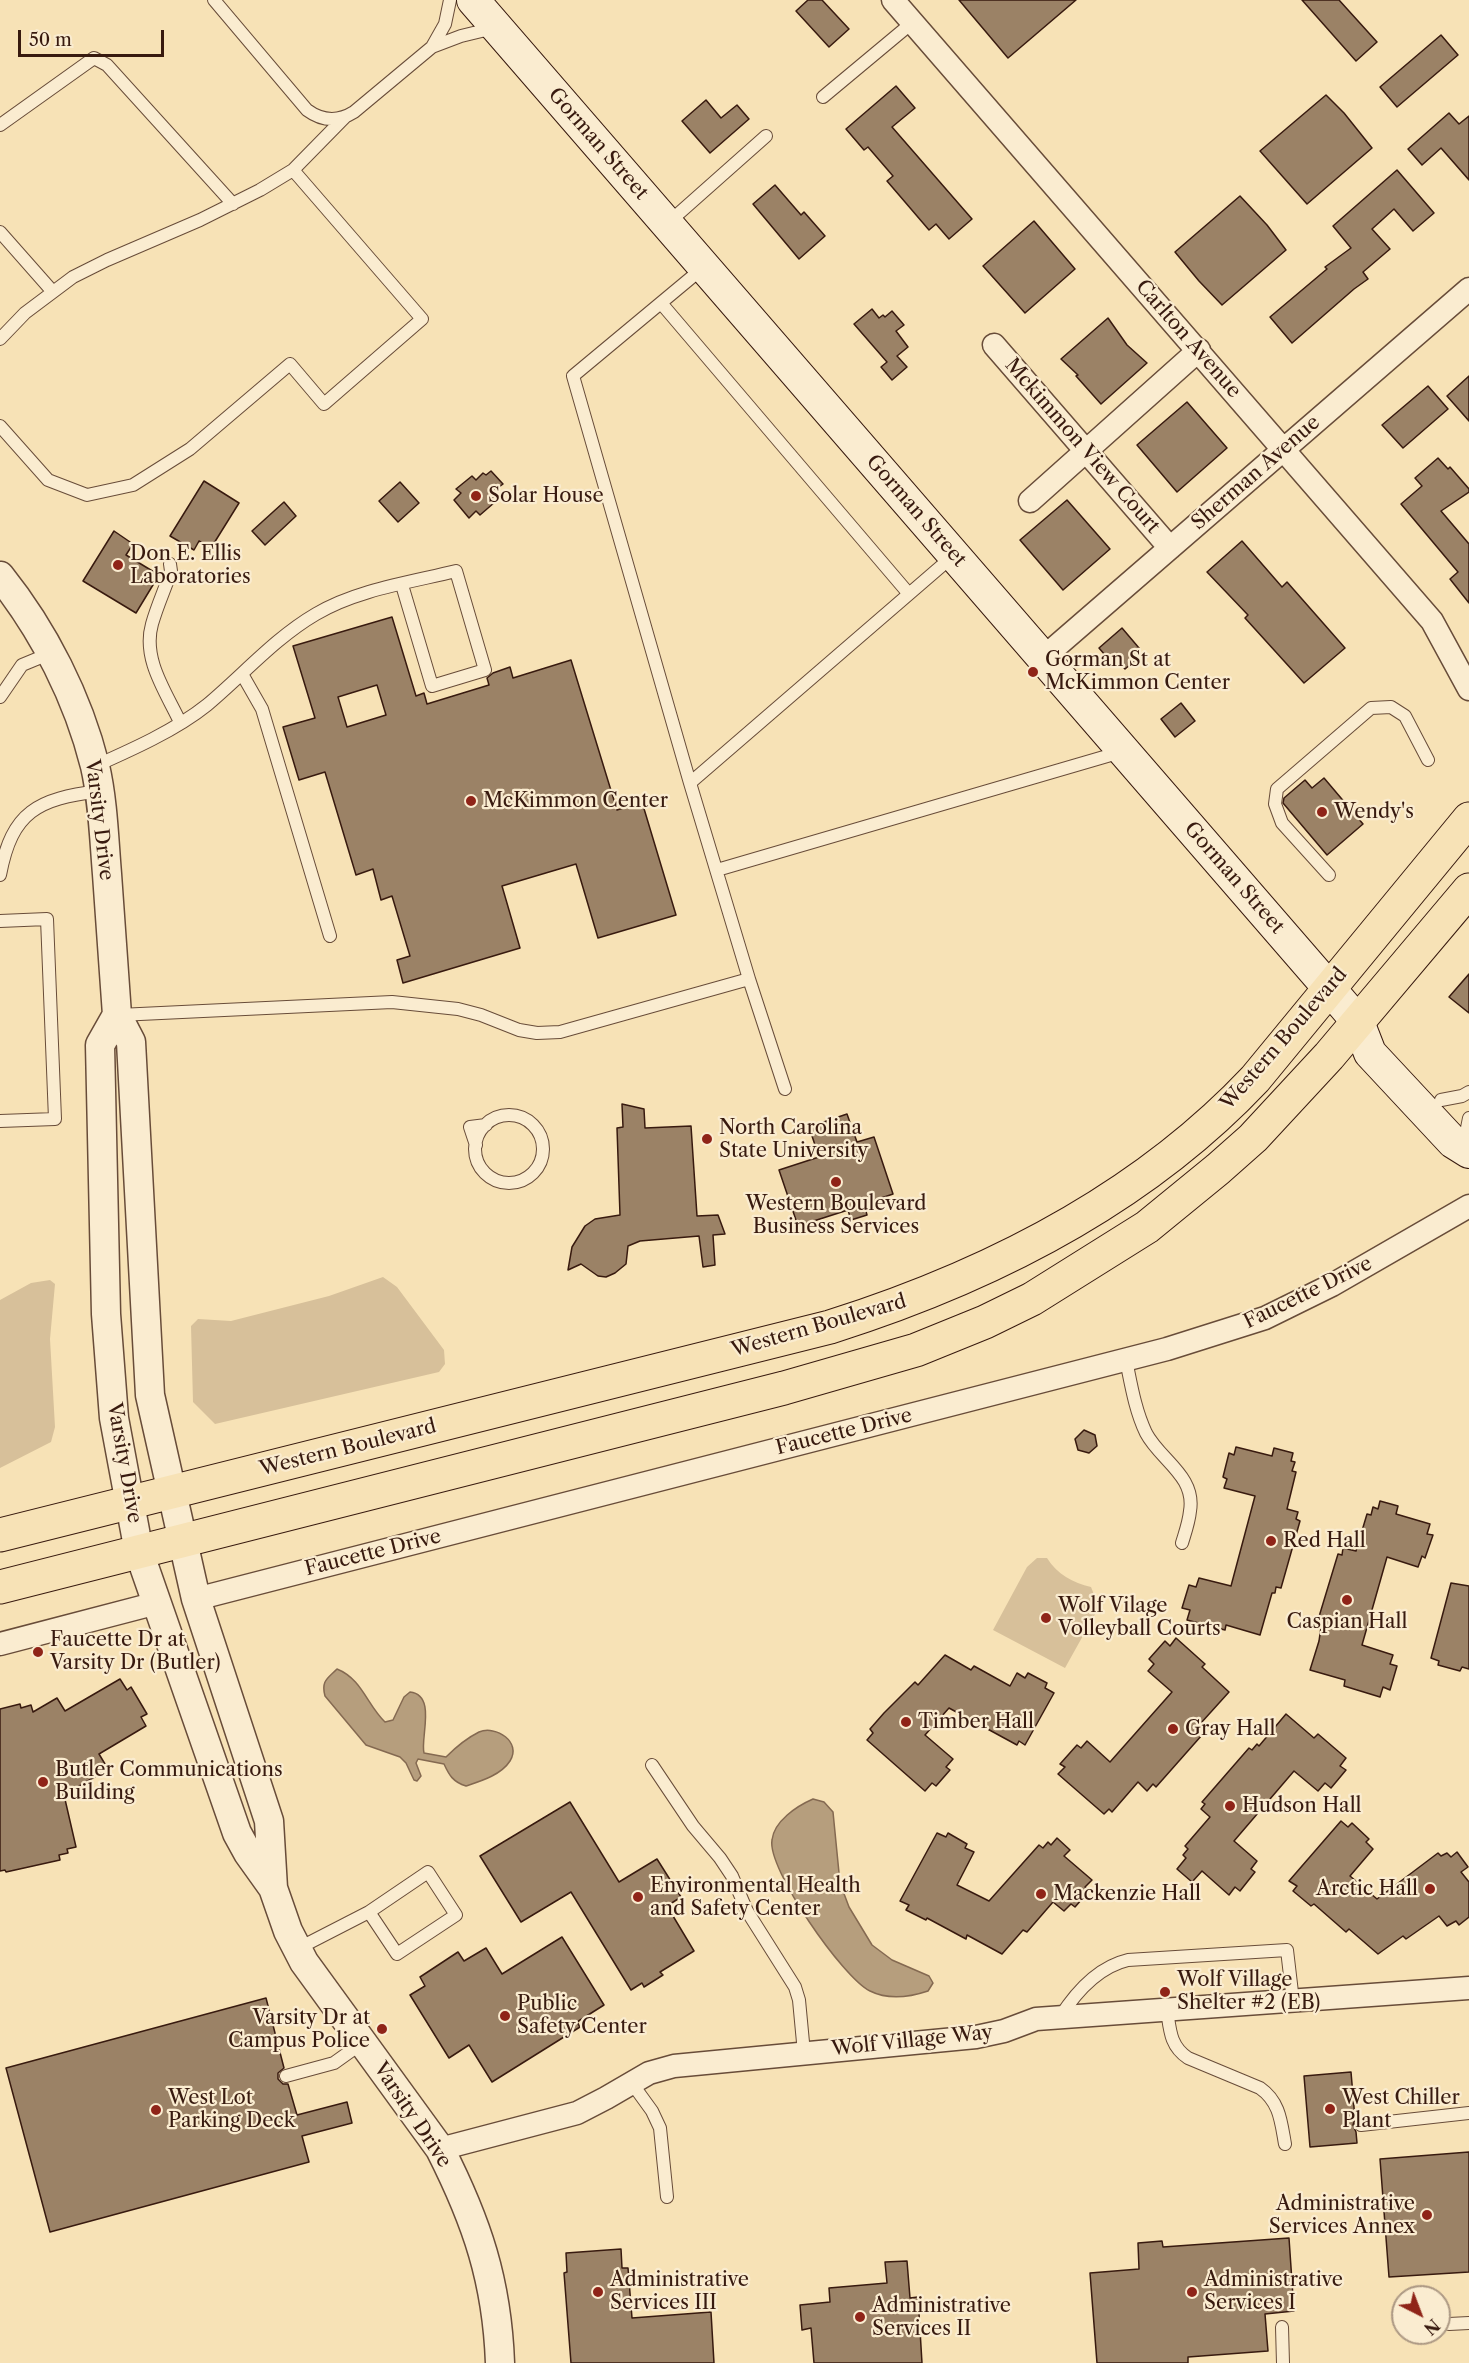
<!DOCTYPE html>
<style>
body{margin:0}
#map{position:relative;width:1469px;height:2363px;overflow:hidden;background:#f7e2b6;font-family:"Libre Caslon Text",serif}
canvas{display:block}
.north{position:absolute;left:1391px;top:2285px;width:60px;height:60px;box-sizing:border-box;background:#faecd0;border:2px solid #ac9883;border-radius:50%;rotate:138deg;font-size:16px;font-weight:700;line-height:24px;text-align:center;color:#381a0f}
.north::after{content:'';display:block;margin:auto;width:21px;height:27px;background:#8f2418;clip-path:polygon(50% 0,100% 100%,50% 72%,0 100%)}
.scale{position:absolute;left:18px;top:30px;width:146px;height:27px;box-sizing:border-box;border:3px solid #381a0f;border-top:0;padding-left:8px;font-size:18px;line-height:21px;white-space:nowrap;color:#381a0f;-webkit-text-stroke:4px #faecd0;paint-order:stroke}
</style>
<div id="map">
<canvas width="1469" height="2363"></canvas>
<div class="north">N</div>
<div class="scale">50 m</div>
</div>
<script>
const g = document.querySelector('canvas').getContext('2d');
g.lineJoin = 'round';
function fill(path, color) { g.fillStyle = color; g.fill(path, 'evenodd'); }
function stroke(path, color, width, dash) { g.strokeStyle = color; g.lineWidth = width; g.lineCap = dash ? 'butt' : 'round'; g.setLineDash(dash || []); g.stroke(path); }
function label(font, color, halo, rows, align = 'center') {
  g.font = font + ' "Libre Caslon Text",serif'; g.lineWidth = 4.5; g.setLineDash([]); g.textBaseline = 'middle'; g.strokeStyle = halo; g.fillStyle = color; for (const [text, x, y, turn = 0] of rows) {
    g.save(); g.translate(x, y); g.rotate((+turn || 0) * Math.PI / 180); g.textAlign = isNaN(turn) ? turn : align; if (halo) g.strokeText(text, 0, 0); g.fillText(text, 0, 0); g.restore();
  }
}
fill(new Path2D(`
 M383,1277L397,1287L444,1350L445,1364L439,1372L215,1424L193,1402L191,1326L198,1319L231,1321L329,1296Z
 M50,1280L55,1284L50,1339L55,1427L51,1442L0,1468V1300L31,1283Z
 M1037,1558H1047C1057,1574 1073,1583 1091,1587L1099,1607L1065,1668L993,1630L1027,1567Z`), '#d7c09a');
const water = new Path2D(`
 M337,1669C362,1679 367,1705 385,1722L393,1720L404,1697L410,1692C437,1695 420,1738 424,1753L446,1757C455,1748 467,1738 479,1732C496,1725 522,1742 510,1761C501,1775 481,1781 466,1786C453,1782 449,1775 444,1764L418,1759L416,1763L421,1776L417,1781L414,1780L406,1763L400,1757L366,1745L325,1696C321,1681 327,1679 337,1669Z
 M813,1799L824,1802L833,1812L840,1883L849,1907L872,1945L892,1960L929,1976L933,1983L928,1991C910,1997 888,2000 870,1991C843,1978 767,1869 772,1840C774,1821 797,1806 813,1799Z`);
fill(water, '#b69e7d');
stroke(water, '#846951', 1.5);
const building = new Path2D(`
 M808,0H822L849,29L829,47L796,11Z
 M959,0H1076L1008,58Z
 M1302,0H1339L1377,42L1356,61Z
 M1441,35L1458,55L1397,107L1380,87Z
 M896,86L915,108L892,127L972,219L949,239L936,224L929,230L887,181L893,176L868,147L864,150L846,129Z
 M1326,95L1344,113L1372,148L1307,204L1260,151Z
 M706,100L721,118L737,105L749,119L710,153L682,121Z
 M1449,113L1459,124L1469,116V180L1441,148L1422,165L1408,149Z
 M1397,170L1434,213L1413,231L1394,209L1372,229L1390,249L1363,272L1368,279L1354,289L1292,343L1270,317L1327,269L1325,267L1351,248L1333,226Z
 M775,185L801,215L804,212L825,236L799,259L753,204Z
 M1240,196L1267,225L1286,250L1222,305L1199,281L1175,252Z
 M1034,221L1075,269L1025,313L983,266Z
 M872,309L879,318L883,315L885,317L892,311L904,325L896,331L908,347L897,356L907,367L892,380L881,367L887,362L854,324Z
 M1108,318L1127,345L1147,363L1101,404L1076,376L1078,375L1061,359Z
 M1469,376V421L1447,396Z
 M1428,386L1448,409L1403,448L1382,425Z
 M1187,402L1227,448L1177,492L1137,445Z
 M1438,458L1448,469L1450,467L1469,489V492L1441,511L1469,544V603L1450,579L1458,572L1401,504L1422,486L1415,478Z
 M491,471L503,484L495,490L498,493L491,499L495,502L480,515L476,511L469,518L454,500L461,493L456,489L472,476L476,480L483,473L486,475Z
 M204,481L239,503L211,548L199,541L194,550L170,536Z
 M400,482L419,503L398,522L379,501Z
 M1067,500L1110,549L1063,590L1020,540Z
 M284,502L296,516L265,545L252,531Z
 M114,531L133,544L126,555L159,575L136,613L83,581Z
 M1242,541L1282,587L1287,582L1345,648L1304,683L1245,618L1248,615L1207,572Z
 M392,617L416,696L424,693L427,704L489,685L487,678L493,673L510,667L513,678L571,660L617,810L642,802L676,915L598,938L576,864L502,886L520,948L403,983L397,960L410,956L392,896L381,900L373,869L356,875L325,772L299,780L283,727L315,718L293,646ZM377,685L386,715L347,727L338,697Z
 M1122,628L1139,648L1133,654L1137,659L1125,669L1115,658L1111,662L1099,648Z
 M1181,703L1195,721L1175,737L1161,719Z
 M1324,778L1363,824L1327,855L1283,803L1284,798L1305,780L1312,788Z
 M1469,974V1013L1449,997Z
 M622,1104L644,1109L645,1128L691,1126L697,1216L718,1215L725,1234L713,1235L715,1265L703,1267L699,1236L640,1241L628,1246L626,1264L615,1273L606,1277L598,1276L581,1264L568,1270L572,1247L585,1226L595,1219L620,1215L617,1128L623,1127Z
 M847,1114L857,1142L874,1137L893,1194L864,1204L867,1215L851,1220L848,1210L798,1226L779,1170L819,1157L809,1127Z
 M1084,1430L1095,1435L1097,1446L1089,1453L1078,1450L1075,1439Z
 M1236,1447L1272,1456L1274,1448L1293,1453L1291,1461L1295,1462L1292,1471L1296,1472L1287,1509L1298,1512L1296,1519L1300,1521L1281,1588L1276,1587L1275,1593H1272L1260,1635L1226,1625L1225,1630L1187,1620L1190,1610L1182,1608L1189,1585L1196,1587L1199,1578L1231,1586L1255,1496L1224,1488L1227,1479L1223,1477L1229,1453L1234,1455Z
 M1380,1501L1398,1506L1396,1514L1430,1524L1427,1534L1433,1535L1425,1558L1422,1556L1418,1567L1387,1557L1362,1645L1393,1655L1390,1664L1397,1666L1390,1690L1383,1687L1380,1697L1344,1686L1345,1680L1310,1670L1319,1641L1322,1620H1318L1338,1554L1342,1555L1343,1548L1356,1551L1367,1514L1371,1515L1373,1507L1378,1509Z
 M1451,1583L1469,1586V1669L1462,1667L1460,1671L1438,1665L1439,1661L1431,1658Z
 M1176,1638L1205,1664L1202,1667L1229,1692L1201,1723L1203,1725L1198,1731L1202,1735L1156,1787L1153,1784L1147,1791L1138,1782L1112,1812L1109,1809L1104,1814L1058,1774L1065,1767L1060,1764L1077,1745L1081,1748L1087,1741L1110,1762L1172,1692L1148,1671L1154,1664L1149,1659L1165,1641L1170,1646Z
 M945,1655L971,1670L974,1666L1010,1686L1017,1673L1025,1678L1028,1673L1047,1683L1045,1688L1054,1693L1025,1745L1019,1741L1017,1745L949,1708L925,1735L953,1759L946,1767L950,1770L936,1786L932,1783L925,1791L867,1740L873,1733L870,1729L884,1713L915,1682L918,1685Z
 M120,1679L127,1690L131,1687L147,1714L141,1717L146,1726L99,1754L108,1769L64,1795L76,1847L67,1849L68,1853L59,1855L60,1860L6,1872L5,1870L0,1871V1709L20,1704L21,1708L31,1705L33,1712L57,1698L65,1711Z
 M1286,1714L1314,1738L1318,1734L1346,1758L1340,1766L1346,1770L1331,1788L1325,1783L1318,1791L1294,1771L1234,1841L1257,1861L1251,1869L1255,1872L1240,1891L1235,1887L1229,1895L1202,1871L1192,1882L1177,1869L1186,1858L1183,1855L1188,1849L1185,1846L1210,1817L1201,1809L1205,1804L1202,1802L1249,1748L1252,1750L1257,1744L1259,1746Z
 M570,1802L619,1882L657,1859L681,1897L667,1906L694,1951L660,1972L663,1975L644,1987L642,1983L631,1990L571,1892L521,1922L480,1856Z
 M1341,1821L1348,1827L1352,1823L1369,1839L1366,1842L1373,1849L1350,1876L1377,1899L1438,1853L1441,1856L1447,1853L1451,1857L1457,1852L1468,1867L1461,1872L1469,1882V1917L1459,1925L1456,1921L1447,1926L1439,1916L1406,1939L1403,1936L1378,1954L1349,1929L1346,1932L1314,1904L1311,1906L1293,1891L1297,1886L1289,1881Z
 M937,1833L946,1837L948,1833L967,1844L965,1848L974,1852L957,1885L989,1901L1039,1845L1043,1848L1048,1842L1051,1845L1057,1838L1070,1850L1064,1856L1092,1880L1085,1887L1089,1891L1075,1907L1071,1904L1064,1911L1053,1902L1027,1932L1023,1930L1002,1954L967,1935L966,1939L927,1918L926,1920L906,1910L909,1905L900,1901Z
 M562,1937L604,2005L577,2022L580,2027L492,2082L469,2045L449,2058L410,1995L425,1986L420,1977L458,1952L464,1961L486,1948L502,1974Z
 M266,1998L284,2068L278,2073V2079L283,2084H288L297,2115L347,2102L352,2123L302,2136L309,2162L50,2232L6,2068Z
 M1351,2072L1355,2119L1353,2125L1356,2132L1357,2143L1310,2147L1304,2076Z
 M1469,2152V2272L1389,2277L1380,2159Z
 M1289,2238L1294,2311L1265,2314L1268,2351L1188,2357V2363H1097L1090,2273L1139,2269L1138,2243L1162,2241L1163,2247Z
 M621,2249L622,2268H628L632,2318L711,2312L714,2363H571L564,2273L567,2272L566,2253Z
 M907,2261L910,2298L918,2297L922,2363H814L811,2328L802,2330L800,2305L830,2302L829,2288L887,2283L885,2262Z`);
fill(building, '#9b8266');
stroke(building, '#381a0f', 1.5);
const service = new Path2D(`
 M214,0L307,110C322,121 338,122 354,112L432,47L461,36L494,28
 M432,47L445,24L450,0
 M823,97L913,22
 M0,125L94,58L107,65L233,204
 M668,223L766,136
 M0,232L53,292
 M661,303L909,594
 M0,339L25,313L73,277L107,260L200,220L260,190L293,170L345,117
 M0,426L48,480L87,495L133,485L190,449L290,364L324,404L422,319L293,170
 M170,564L171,571C165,589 157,606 152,624C142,659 166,692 180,722
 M242,674L262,709L330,936
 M0,697L22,665L51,653
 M95,766C131,750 176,730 207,705C244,674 275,638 316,614C356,590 411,582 456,571L485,670L432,686L402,585
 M690,783L953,556
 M717,870L1121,752
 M0,875C12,811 38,799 99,791
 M1329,875L1282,823L1275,804L1277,789L1371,708L1391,707L1405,716L1428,760
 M0,921L47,919L55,1119L0,1121
 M749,979L785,1089
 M119,1015L392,1002L458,1009L481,1015L519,1030L537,1033L560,1032L749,979L690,783L573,376L704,267
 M1441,1100L1462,1096L1469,1092
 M475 1149a34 34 0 1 1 68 0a34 34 0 1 1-68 0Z
 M1467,1128L1469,1118
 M476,1145L470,1127L486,1125
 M1126,1360C1131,1384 1135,1410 1146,1433C1160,1460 1196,1476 1190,1511C1189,1522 1185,1533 1182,1543
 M652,1765L693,1826L720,1858L732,1876L747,1911L795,1987L799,2000L804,2053
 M297,1949L369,1912L397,1954L456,1915L428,1872L369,1912
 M1167,2010C1170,2030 1170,2046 1188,2058L1260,2088C1280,2102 1281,2122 1285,2144
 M1060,2017C1076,1992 1098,1967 1128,1960L1287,1950L1293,2001
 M286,2076L334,2063L362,2043
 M631,2082L652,2111L660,2128L667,2197
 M1361,2125L1469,2113
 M1449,2324L1469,2323
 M1282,2327L1283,2363`);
const minor = new Path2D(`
 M893,0L1432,621L1469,689
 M994,345L1170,548
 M1030,501L1199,350
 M1044,657L1469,289
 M196,1599L1167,1349L1265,1318L1332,1285L1469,1206
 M0,1644L157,1603
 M440,2149L577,2113L606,2098L649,2073L674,2066L976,2037L1004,2031L1036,2019L1469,1988`);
const tertiary = new Path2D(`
 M0,576C44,631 78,698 95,766C103,801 104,838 107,874C110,921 114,968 117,1015L131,1042L150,1395L196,1599L269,1821L273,1888
 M117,1015L100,1045L106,1314L114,1418L139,1552L237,1833L248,1853L273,1888L288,1931L304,1962L440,2149C477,2222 497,2281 500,2363`);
const secondary = new Path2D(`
 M473,0L1329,988L1358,1022L1370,1053L1453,1142L1469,1152`);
const primary = new Path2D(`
 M0,1535L830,1327C988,1277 1140,1201 1255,1079L1469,819
 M0,1587L784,1388L916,1350L985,1322L1032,1299L1147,1227L1218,1169L1253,1138L1329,1056L1469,890`);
stroke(service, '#684c39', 14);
stroke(minor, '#684c39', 25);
stroke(tertiary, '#684c39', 31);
stroke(secondary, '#381a0f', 34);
stroke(primary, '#381a0f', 35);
stroke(service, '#faecd0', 12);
stroke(minor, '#faecd0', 22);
stroke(tertiary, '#faecd0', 28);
stroke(secondary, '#faecd0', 32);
stroke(primary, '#f7e2b6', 33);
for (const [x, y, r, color] of [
 [476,496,6,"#8f2418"],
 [118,565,6,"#8f2418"],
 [1033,672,6,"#8f2418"],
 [471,801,6,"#8f2418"],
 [1322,812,6,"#8f2418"],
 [707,1139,6,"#8f2418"],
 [836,1182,6,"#8f2418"],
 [1271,1541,6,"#8f2418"],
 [1347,1600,6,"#8f2418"],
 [1046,1618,6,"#8f2418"],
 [38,1652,6,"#8f2418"],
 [906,1722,6,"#8f2418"],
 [1173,1729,6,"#8f2418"],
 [43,1782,6,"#8f2418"],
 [1230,1806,6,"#8f2418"],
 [1430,1889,6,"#8f2418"],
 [1041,1894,6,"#8f2418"],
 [638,1897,6,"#8f2418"],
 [1165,1992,6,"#8f2418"],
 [505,2016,6,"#8f2418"],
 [382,2029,6,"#8f2418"],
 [1330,2109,6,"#8f2418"],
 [156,2110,6,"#8f2418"],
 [1427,2215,6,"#8f2418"],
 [598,2292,6,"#8f2418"],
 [1192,2292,6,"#8f2418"],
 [860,2317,6,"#8f2418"]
]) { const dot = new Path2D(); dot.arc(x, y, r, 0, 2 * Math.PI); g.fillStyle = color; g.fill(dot); stroke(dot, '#faecd0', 2); }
label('20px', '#381a0f', '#faecd0', [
 ["Gorman Street",598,144,49],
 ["Carlton Avenue",1188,339,49],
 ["Mckimmon View Court",1082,446,49],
 ["Sherman Avenue",1256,473,-41],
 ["Gorman Street",916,511,49],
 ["Varsity Drive",99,820,83],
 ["Gorman Street",1234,878,49],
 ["Western Boulevard",1284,1039,-49],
 ["Faucette Drive",1308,1293,-26],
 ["Western Boulevard",819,1326,-16],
 ["Faucette Drive",844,1432,-14],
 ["Western Boulevard",348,1448,-14],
 ["Varsity Drive",124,1463,80],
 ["Faucette Drive",373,1553,-14],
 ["Wolf Village Way",912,2041,-6],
 ["Varsity Drive",412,2115,56]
]);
label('20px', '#381a0f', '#faecd0', [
 ["Solar House",488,496],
 ["Don E. Ellis",130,554],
 ["Laboratories",130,577],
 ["Gorman St at",1045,660],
 ["McKimmon Center",1045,683],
 ["McKimmon Center",483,801],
 ["Wendy's",1334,812],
 ["North Carolina",719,1128],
 ["State University",719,1151],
 ["Western Boulevard",836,1204,"center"],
 ["Business Services",836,1227,"center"],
 ["Red Hall",1283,1541],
 ["Wolf Vilage",1058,1606],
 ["Volleyball Courts",1058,1629],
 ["Caspian Hall",1347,1622,"center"],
 ["Faucette Dr at",50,1640],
 ["Varsity Dr (Butler)",50,1663],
 ["Timber Hall",918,1722],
 ["Gray Hall",1185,1729],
 ["Butler Communications",55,1770],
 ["Building",55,1793],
 ["Hudson Hall",1242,1806],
 ["Environmental Health",650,1886],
 ["and Safety Center",650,1909],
 ["Arctic Hall",1418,1889,"right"],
 ["Mackenzie Hall",1053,1894],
 ["Wolf Village",1177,1980],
 ["Shelter #2 (EB)",1177,2003],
 ["Public",517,2004],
 ["Safety Center",517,2027],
 ["Varsity Dr at",370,2018,"right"],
 ["Campus Police",370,2041,"right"],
 ["West Lot",168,2098],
 ["Parking Deck",168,2121],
 ["West Chiller",1342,2098],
 ["Plant",1342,2121],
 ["Administrative",1415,2204,"right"],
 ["Services Annex",1415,2227,"right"],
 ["Administrative",610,2280],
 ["Services III",610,2303],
 ["Administrative",1204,2280],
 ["Services I",1204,2303],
 ["Administrative",872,2306],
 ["Services II",872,2329]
], 'left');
</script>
